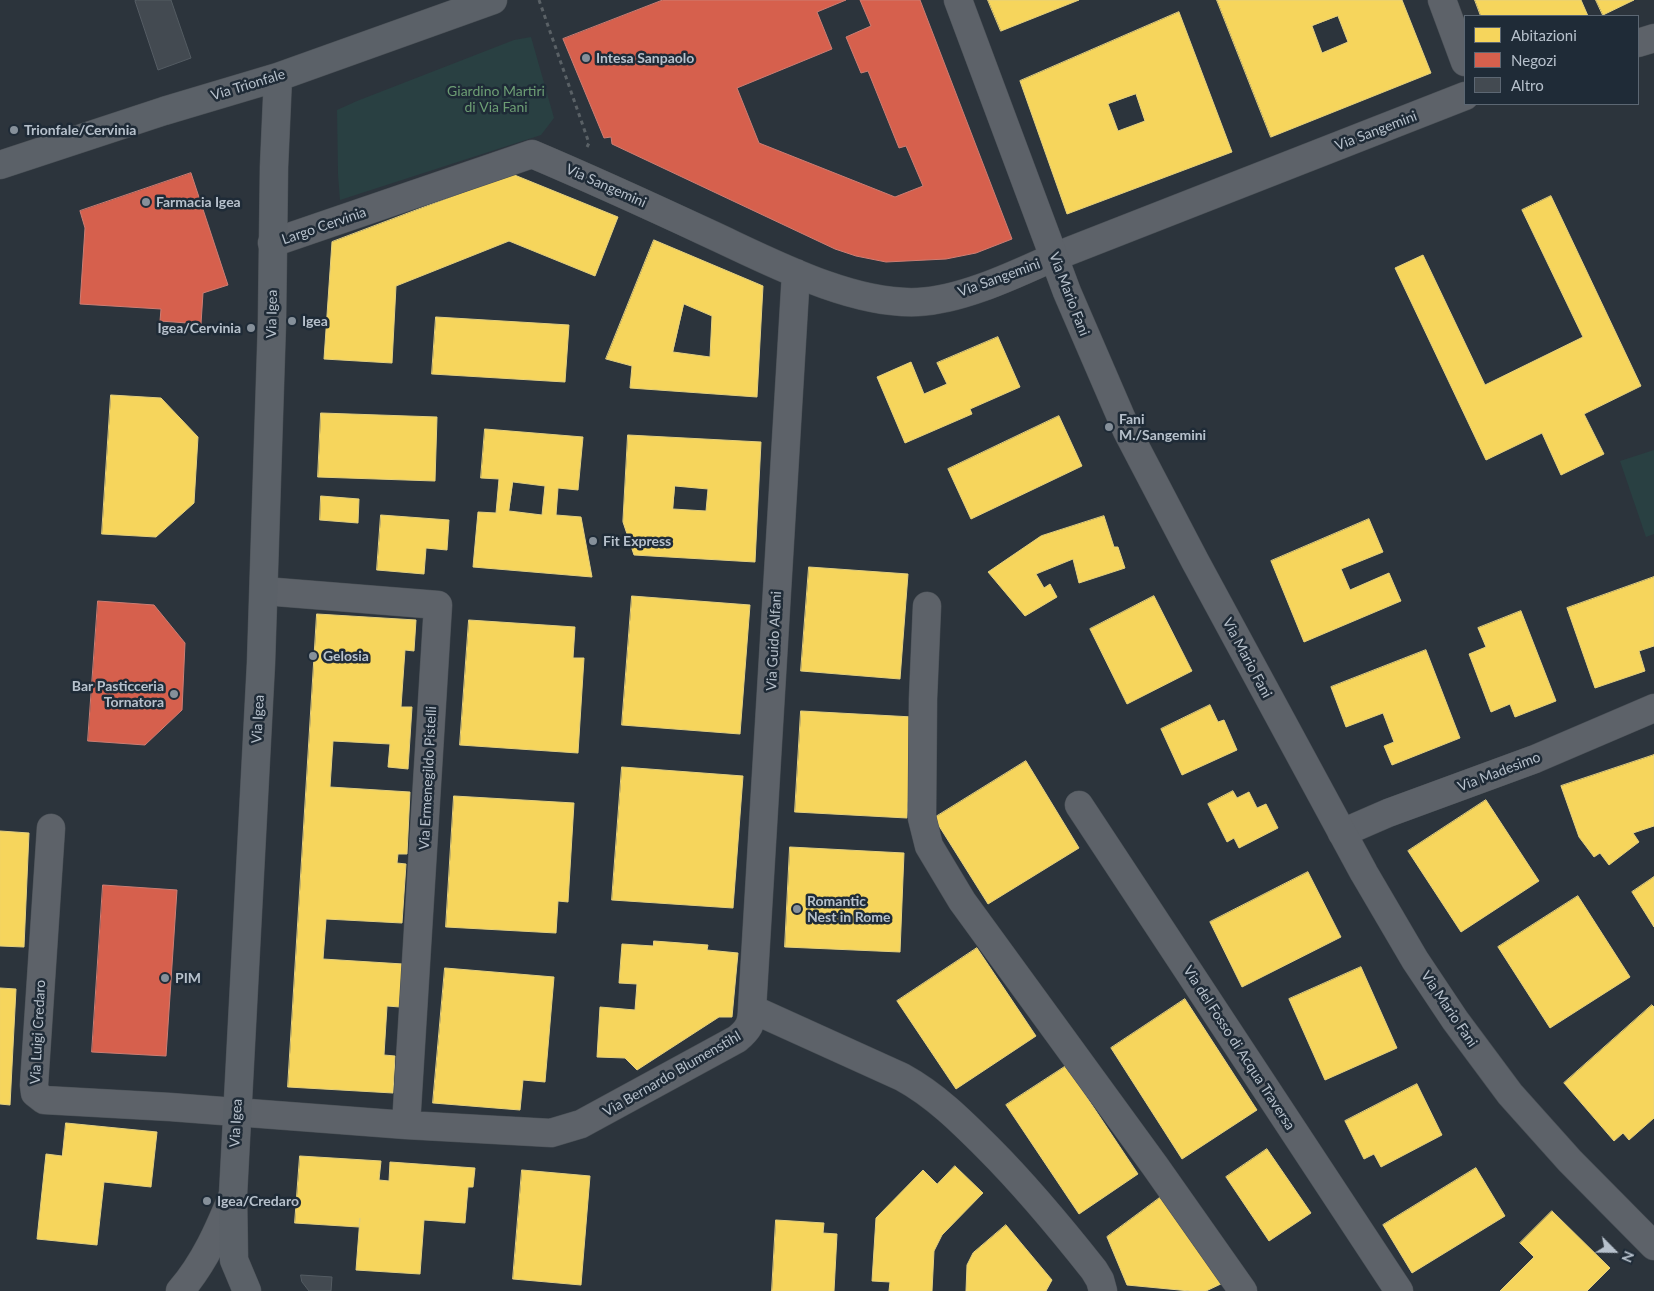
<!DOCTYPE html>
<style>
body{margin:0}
#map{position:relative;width:1654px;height:1291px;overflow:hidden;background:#2c343c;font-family:Lato,sans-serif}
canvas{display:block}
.legend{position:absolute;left:1464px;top:15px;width:175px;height:90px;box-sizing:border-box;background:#1f2b37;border:1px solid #5c6773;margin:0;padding:6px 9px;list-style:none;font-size:15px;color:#b7c1cc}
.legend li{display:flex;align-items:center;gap:10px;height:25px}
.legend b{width:25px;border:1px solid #5c6773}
.north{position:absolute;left:1589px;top:1226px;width:50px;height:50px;-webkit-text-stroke:4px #1f2b37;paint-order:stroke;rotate:113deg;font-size:14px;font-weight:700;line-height:20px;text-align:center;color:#b7c1cc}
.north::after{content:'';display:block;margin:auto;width:18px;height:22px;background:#b7c1cc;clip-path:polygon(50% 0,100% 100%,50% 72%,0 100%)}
</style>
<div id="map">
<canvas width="1654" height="1291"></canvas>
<ul class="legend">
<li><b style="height:14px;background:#f6d55c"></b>Abitazioni</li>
<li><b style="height:14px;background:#d6604d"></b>Negozi</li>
<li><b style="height:14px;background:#434a51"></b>Altro</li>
</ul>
<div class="north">N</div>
</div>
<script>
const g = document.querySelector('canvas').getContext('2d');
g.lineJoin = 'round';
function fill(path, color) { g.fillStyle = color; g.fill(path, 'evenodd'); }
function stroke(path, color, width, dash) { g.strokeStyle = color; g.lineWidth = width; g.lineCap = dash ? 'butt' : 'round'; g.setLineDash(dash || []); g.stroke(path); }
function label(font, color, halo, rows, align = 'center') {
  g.font = font + ' Lato,sans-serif'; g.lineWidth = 5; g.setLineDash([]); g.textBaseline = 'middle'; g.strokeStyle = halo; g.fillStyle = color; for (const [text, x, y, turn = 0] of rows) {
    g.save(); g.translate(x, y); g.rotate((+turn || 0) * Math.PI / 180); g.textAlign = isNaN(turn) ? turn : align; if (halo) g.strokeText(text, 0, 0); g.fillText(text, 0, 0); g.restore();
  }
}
fill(new Path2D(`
 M531,37L554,118L541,135L340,200L338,174L337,110L357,101L514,40Z
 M1654,450V534L1646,537L1620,461Z`), '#294042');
const homes = new Path2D(`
 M988,0H1079L1001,31Z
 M1217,0H1402L1431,73L1271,137ZM1338,16L1348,42L1322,53L1312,26Z
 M1475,0H1581L1588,16H1481Z
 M1596,0H1634L1603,15Z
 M1179,12L1232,152L1067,214L1020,81ZM1136,94L1145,121L1118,131L1108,104Z
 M512,174L618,217L595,276L509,241L396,286L392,363L324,359L332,242Z
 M1551,196L1641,386L1584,414L1604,454L1561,475L1542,433L1486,460L1395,268L1423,255L1485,385L1583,337L1522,210Z
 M654,240L763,286L757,397L630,388L632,366L606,359ZM684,304L712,316L710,357L673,352Z
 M436,317L569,325L565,382L432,374Z
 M998,337L1020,387L970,409L972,414L905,443L877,377L911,362L924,394L947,384L937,363Z
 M111,395L161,398L198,437L194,503L156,537L102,534Z
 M321,413L437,417L435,481L318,477Z
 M1059,416L1082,466L971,519L948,469Z
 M485,429L583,437L578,490L558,488L556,515L581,517L592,577L473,567L478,512L496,513L499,479L481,478ZM513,482L545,486L542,515L509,511Z
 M628,435L761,442L755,562L634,555L623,522ZM675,486L708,489L706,511L673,509Z
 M321,496L359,499L358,523L320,520Z
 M381,515L449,520L447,550L426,548L424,574L377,570Z
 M1104,516L1114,547H1118L1125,568L1079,583L1073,559L1036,574L1044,588L1050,584L1057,597L1025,616L988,572L1041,536Z
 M1369,519L1383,552L1341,569L1350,590L1389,573L1401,601L1304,642L1271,561Z
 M809,567L908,574L900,679L801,671Z
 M1654,577V646L1639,651L1645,671L1595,688L1567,608Z
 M632,596L750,605L740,734L622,725Z
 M1154,596L1192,671L1127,704L1090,629Z
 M1521,611L1556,701L1515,717L1510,704L1491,712L1469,654L1486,647L1478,628Z
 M317,614L416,620L414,651L405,650L401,707H412L408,769L388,767L390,744L333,741L330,787L410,792L407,854H398L397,863L406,864L402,923L326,919L323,959L403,964L400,1007L387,1006L384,1055L395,1056L393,1093L288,1087Z
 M469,620L575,627L573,658H584L578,753L460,745Z
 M1426,650L1460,738L1392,765L1384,746L1394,742L1383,713L1346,727L1331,687Z
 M1210,705L1218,722L1224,720L1237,750L1182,775L1161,729Z
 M801,711L913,717L907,818L795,812Z
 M1654,755V826L1633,833L1639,842L1609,865L1600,853L1594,857L1579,837L1561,786Z
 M1026,761L1079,848L988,904L934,818Z
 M622,767L743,776L733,908L612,900Z
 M1233,791L1237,798L1249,792L1257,808L1266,804L1278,828L1239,848L1234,838L1227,842L1208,804Z
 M454,796L574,803L568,902L558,901L556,933L446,927Z
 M1486,800L1539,881L1461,932L1408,851Z
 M0,831L29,833L24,947L0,946Z
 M790,847L904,853L900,952L785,947Z
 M1308,872L1341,937L1242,987L1210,922Z
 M1654,877V927L1632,892Z
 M1578,896L1630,977L1550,1028L1498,947Z
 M654,941L708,945L707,950L738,953L732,1017H719L637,1070L625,1058L597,1057L600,1007L635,1010L637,984L619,983L622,944L653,946Z
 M977,948L1036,1036L956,1089L897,1001Z
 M1361,967L1397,1048L1325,1080L1289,999Z
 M445,968L554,977L545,1082L523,1080L520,1110L433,1103Z
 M0,988L16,989L10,1105L0,1104Z
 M1185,999L1257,1110L1182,1159L1111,1048Z
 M1652,1005L1654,1007V1118L1629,1140L1623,1133L1614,1141L1564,1083Z
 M1066,1066L1138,1174L1079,1214L1006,1105Z
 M1417,1084L1442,1135L1381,1167L1374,1154L1364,1159L1345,1121Z
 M66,1123L157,1132L151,1187L104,1182L97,1245L37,1239L46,1154L62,1156Z
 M1267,1149L1311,1213L1269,1241L1226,1177Z
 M300,1156L381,1161L379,1180L389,1181L390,1162L475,1168L473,1187H468L465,1223L424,1220L420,1274L356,1270L360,1218L359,1227L295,1223Z
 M955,1166L983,1193L942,1235L934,1251L932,1291H889L890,1282L872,1281L876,1218L923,1170L937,1184Z
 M1476,1168L1505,1216L1412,1273L1383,1225Z
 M522,1170L590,1176L581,1285L513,1279Z
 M1165,1194L1225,1282L1206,1291H1190L1127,1285L1107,1237Z
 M1552,1211L1610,1268L1587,1291H1500L1534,1257L1520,1243Z
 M776,1220L824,1223L823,1233L837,1234L834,1291H772Z
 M1006,1225L1052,1280L1046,1291H966L967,1265L973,1253Z`);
fill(homes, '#f6d55c');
stroke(homes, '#e3cf7e', 1);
const shops = new Path2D(`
 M663,0H846L817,12L832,49L737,88L759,143L895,197L923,186L906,146L899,148L868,71L861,73L846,37L871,26L860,0H920L1012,239L976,253L946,259L886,262L856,256L835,249L612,144L611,137L604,138L563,39Z
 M191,173L228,285L203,293L201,324L160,321L161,309L80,304L85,228L80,211Z
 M98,601L154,605L185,643L182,710L145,745L88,741Z
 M103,885L177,890L166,1056L92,1052Z`);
fill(shops, '#d6604d');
stroke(shops, '#cd7d73', 1);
const building = new Path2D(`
 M138,0H171L191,58L158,70L135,1Z
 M301,1275L332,1277L331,1291H309L302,1282Z`);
fill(building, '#434a51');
stroke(building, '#545c63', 1);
const minor = new Path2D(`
 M1442,0L1465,62
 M1638,43L1654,38
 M272,243L532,154C591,179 650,206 708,233C769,261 850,305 918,302C962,300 1014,275 1054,257L1465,96
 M264,591L438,605L406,1125
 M927,606L923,699L922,818L929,846L962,901L1155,1166L1243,1291
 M1079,805L1399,1291
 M51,828L34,1085L35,1093L44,1100L170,1107L406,1125L551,1133L581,1124L737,1039C748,1030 752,1024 752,1009L902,1077C935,1095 961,1121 988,1148C1026,1186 1060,1227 1094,1270L1100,1280L1103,1291
 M1342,833L1388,813L1535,759L1654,708
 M752,1009L796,273
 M180,1291C205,1262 219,1229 233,1195`);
const tertiary = new Path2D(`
 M958,0L1067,292L1127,431L1195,561L1364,873L1415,960L1455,1020L1510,1094L1570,1161L1654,1246`);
const secondary = new Path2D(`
 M0,165L164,111L278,77L493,0
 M247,1291L234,1260L233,1195L261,663L272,321L274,167L278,77`);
stroke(minor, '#4a5056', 29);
stroke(tertiary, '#4a5056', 29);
stroke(secondary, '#4a5056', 29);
stroke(new Path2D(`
 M539,0L589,143L587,147`), '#5a6166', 3, [4, 4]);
stroke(minor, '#5d6269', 28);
stroke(tertiary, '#5d6269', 28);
stroke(secondary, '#5b6168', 28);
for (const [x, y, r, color] of [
 [586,58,5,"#86909a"],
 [14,130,5,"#86909a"],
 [146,202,5,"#86909a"],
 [292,321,5,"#86909a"],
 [251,328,5,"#86909a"],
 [1109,427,5,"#86909a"],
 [593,541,5,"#86909a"],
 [313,656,5,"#86909a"],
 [174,694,5,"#86909a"],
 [797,909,5,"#86909a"],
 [165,978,5,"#86909a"],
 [207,1201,5,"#86909a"]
]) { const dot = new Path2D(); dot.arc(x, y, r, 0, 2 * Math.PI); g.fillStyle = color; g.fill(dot); stroke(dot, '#1f2b37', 2); }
label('bold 14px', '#b7c1cc', '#1f2b37', [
 ["Intesa Sanpaolo",596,58],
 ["Trionfale/Cervinia",24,130],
 ["Farmacia Igea",156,202],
 ["Igea",302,321],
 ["Igea/Cervinia",241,328,"right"],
 ["Fani",1119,419],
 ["M./Sangemini",1119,435],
 ["Fit Express",603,541],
 ["Gelosia",323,656],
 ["Bar Pasticceria",164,686,"right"],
 ["Tornatora",164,702,"right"],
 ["Romantic",807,901],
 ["Nest in Rome",807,917],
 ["PIM",175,978],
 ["Igea/Credaro",217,1201]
], 'left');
label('14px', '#b7c1cc', '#1f2b37', [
 ["Via Trionfale",248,85,-17],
 ["Via Sangemini",1376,131,-21],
 ["Via Sangemini",606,186,24],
 ["Largo Cervinia",324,226,-19],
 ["Via Sangemini",999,278,-20],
 ["Via Mario Fani",1069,294,69],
 ["Via Igea",272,314,-89],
 ["Via Guido Alfani",774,641,-87],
 ["Via Mario Fani",1247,658,62],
 ["Via Igea",258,719,-87],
 ["Via Madesimo",1499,772,-21],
 ["Via Ermenegildo Pistelli",428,778,-87],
 ["Via Mario Fani",1449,1009,56],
 ["Via Luigi Credaro",38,1032,-87],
 ["Via del Fosso di Acqua Traversa",1239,1048,57],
 ["Via Bernardo Blumenstihl",672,1074,-30],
 ["Via Igea",236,1123,-87]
]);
label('14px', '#6d9e74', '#1f2b37', [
 ["Giardino Martiri",496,91],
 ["di Via Fani",496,107]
]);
</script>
